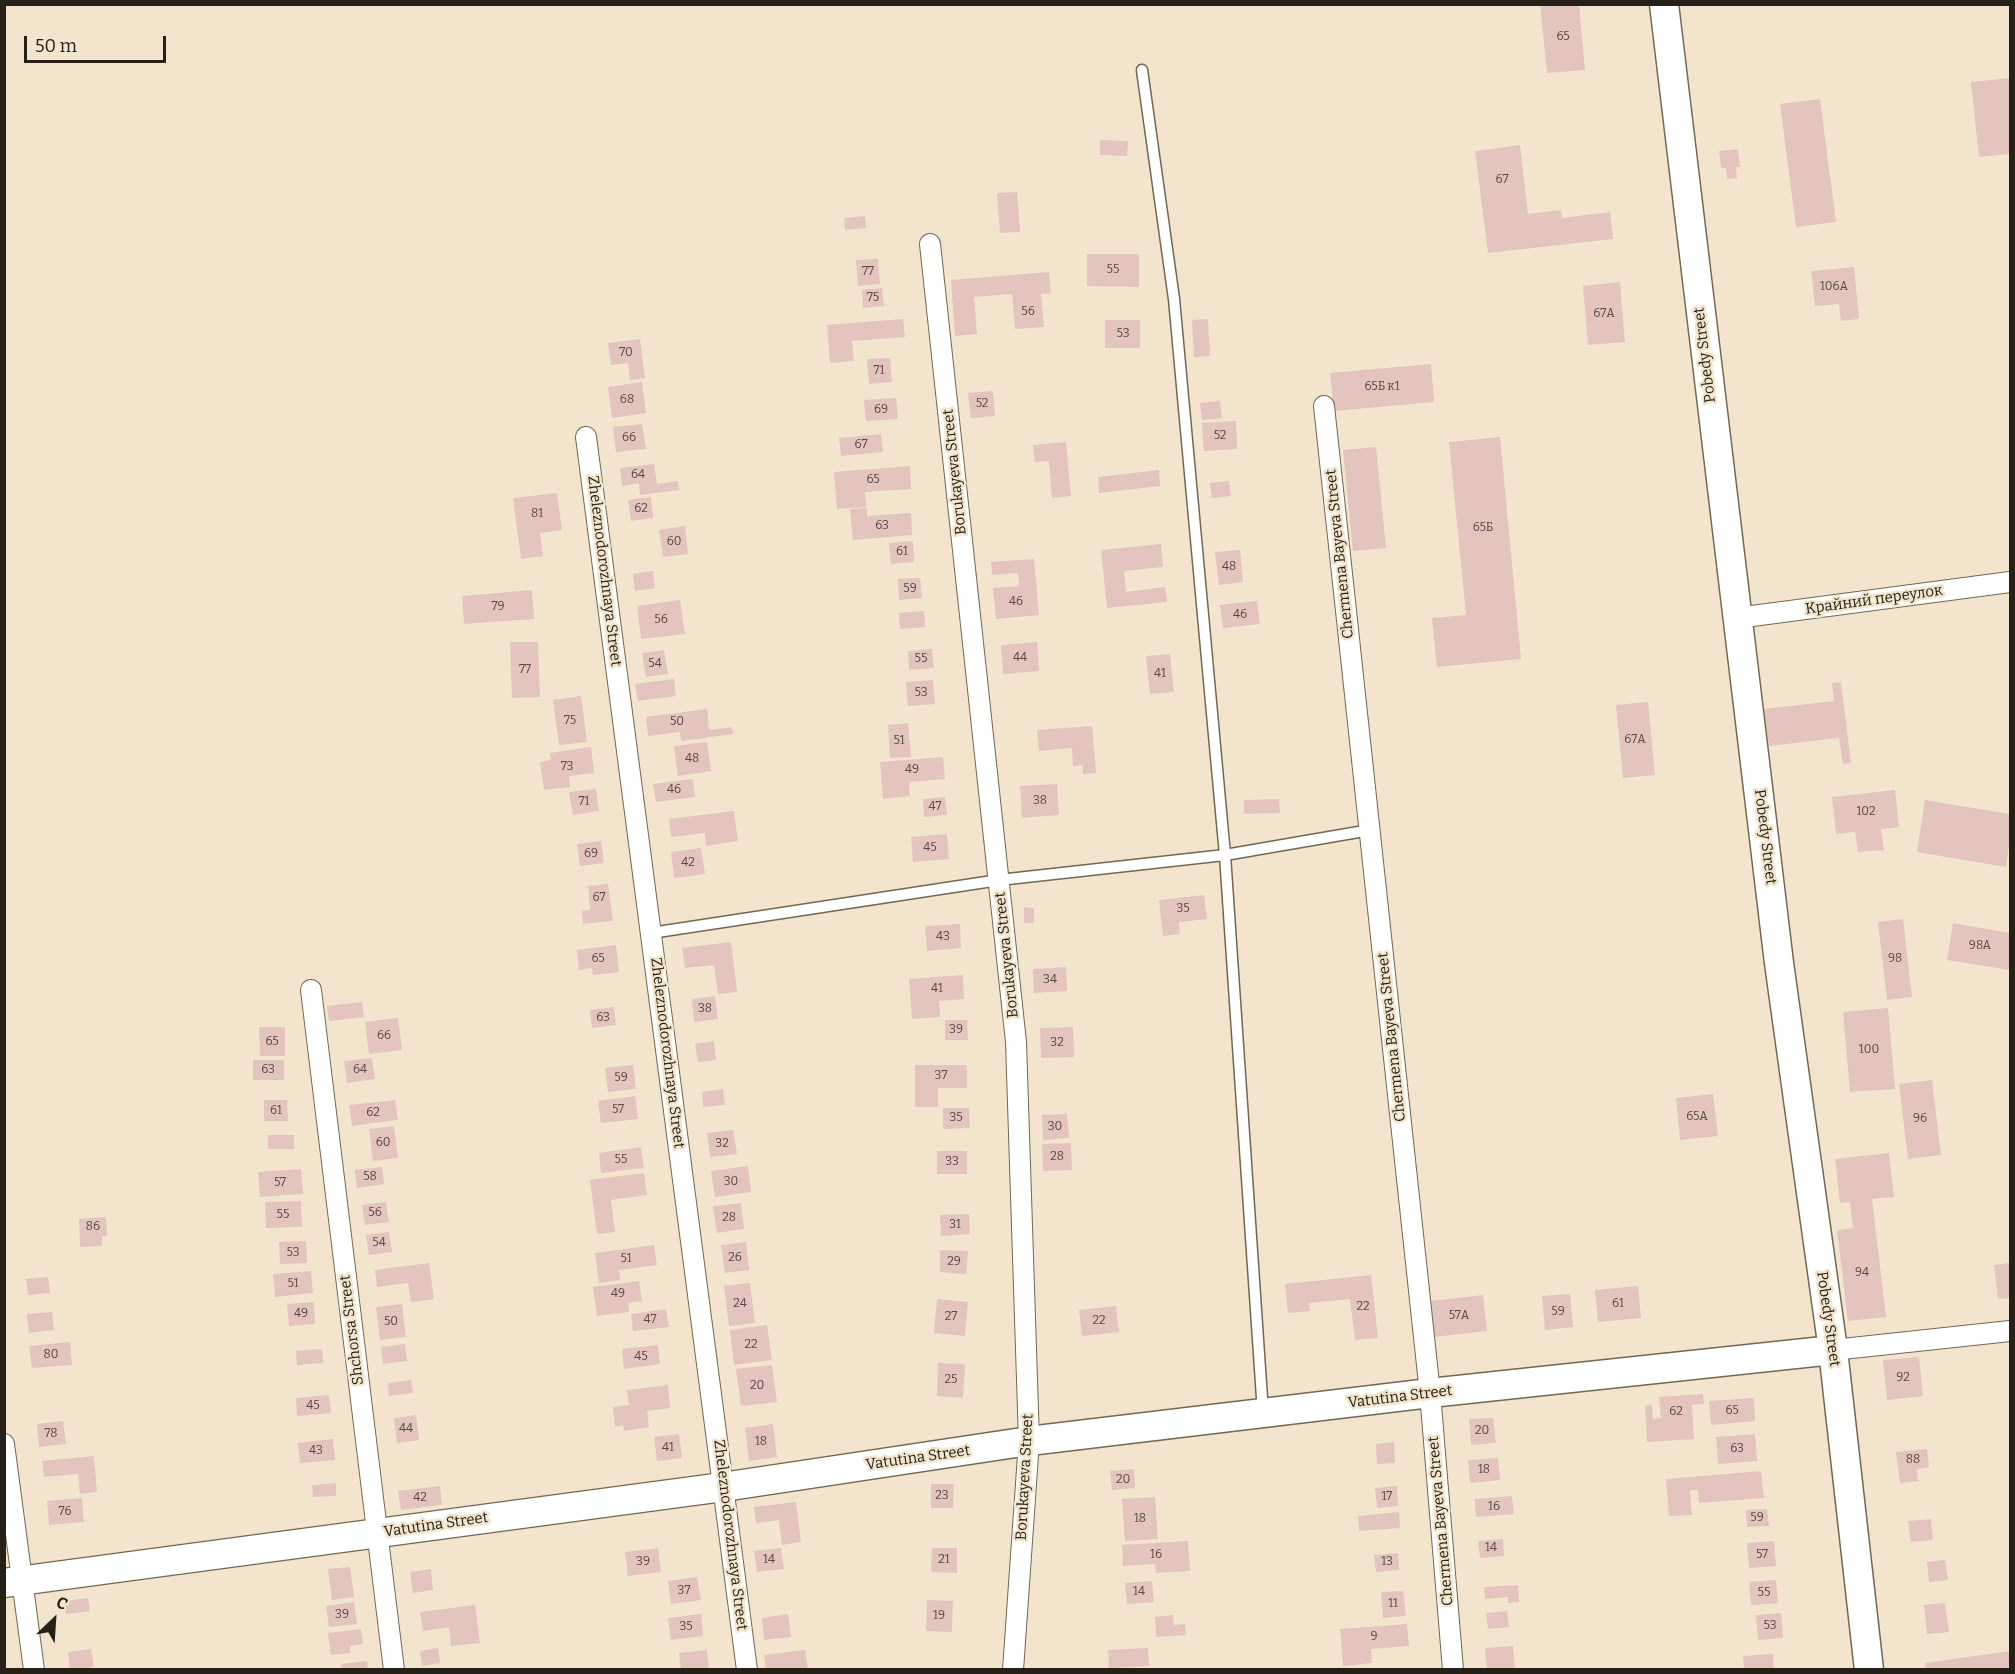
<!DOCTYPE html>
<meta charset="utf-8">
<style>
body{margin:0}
#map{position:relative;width:2015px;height:1674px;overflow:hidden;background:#f3e5cd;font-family:Bitter,serif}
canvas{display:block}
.frame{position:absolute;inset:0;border:6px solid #262118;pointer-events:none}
.north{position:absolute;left:24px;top:1590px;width:60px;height:60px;-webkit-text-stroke:4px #f3e5cd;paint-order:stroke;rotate:25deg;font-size:16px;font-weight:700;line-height:24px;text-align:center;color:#262118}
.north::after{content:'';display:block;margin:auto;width:21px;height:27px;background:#262118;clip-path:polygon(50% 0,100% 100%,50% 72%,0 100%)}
.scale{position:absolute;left:24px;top:36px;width:142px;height:27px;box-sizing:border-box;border:3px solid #262118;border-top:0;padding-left:8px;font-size:18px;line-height:21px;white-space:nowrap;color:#262118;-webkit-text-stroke:4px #f3e5cd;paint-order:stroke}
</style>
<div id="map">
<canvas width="2015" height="1674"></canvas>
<div class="frame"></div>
<div class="north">С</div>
<div class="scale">50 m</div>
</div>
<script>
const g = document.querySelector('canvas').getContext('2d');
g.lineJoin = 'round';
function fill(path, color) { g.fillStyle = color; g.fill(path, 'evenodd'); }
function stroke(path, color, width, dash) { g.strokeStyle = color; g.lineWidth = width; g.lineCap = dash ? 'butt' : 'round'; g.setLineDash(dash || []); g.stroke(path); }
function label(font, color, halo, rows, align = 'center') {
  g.font = font + ' Bitter,serif'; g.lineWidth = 5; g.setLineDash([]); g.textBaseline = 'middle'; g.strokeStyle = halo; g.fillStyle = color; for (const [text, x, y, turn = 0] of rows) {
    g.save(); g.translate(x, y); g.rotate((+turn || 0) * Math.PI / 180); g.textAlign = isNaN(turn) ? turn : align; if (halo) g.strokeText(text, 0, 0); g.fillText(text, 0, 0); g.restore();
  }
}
fill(new Path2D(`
 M1540,4H1579L1585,70L1547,73Z
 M2010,78V154L1979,157L1971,82Z
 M1820,99L1836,222L1796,227L1780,104Z
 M1100,140L1128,141L1127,156L1100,155Z
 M1520,145L1528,214L1561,210L1562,218L1610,212L1613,239L1488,253L1475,151Z
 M1738,149L1740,167H1736L1737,178L1727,179L1726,168H1721L1719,151Z
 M1017,192L1020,232L1000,233L997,193Z
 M865,216L866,228L845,230L844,218Z
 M1087,254H1139V287L1087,286Z
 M878,259L880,284L858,286L856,260Z
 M1854,267L1859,319L1841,321L1839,304L1815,306L1811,271Z
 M1049,272L1051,293L1041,294L1044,327L1015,329L1012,294L974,297L977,334L955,336L951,280Z
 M1620,282L1625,342L1588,345L1583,286Z
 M882,288L884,306L863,308L862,290Z
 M903,319L905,337L852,341L854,361L830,363L827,325Z
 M1208,319L1210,356L1194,357L1192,320Z
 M1105,320H1140V348H1105Z
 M640,339L645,378L630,380L628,363L611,365L608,343Z
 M890,358L892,382L869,384L867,359Z
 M1431,364L1434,402L1334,411L1330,373Z
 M642,382L646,413L612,418L608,387Z
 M993,391L995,416L971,418L968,393Z
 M896,398L898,419L866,421L864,400Z
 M1220,401L1222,418L1202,420L1200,403Z
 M1236,421L1237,449L1204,451L1202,423Z
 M642,424L646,449L616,452L613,427Z
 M881,434L883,452L841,456L839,438Z
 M1500,437L1521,659L1437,667L1432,618L1466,615L1449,442Z
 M1066,442L1071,496L1052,498L1049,461L1035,462L1033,445Z
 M1376,447L1386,548L1353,551L1343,450Z
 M654,464L657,484L678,481L679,490L640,495L639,483L622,486L620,468Z
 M910,466L911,489L865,492L866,507L837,509L834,472Z
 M1159,470L1160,486L1099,493L1098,477Z
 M1229,481L1231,496L1212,498L1210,483Z
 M557,493L562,530L540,533L543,556L521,559L513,498Z
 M651,497L653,518L631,521L628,500Z
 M867,508V516L911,513L912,535L853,540L850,509Z
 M685,526L688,554L663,557L659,530Z
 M913,541L914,562L891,564L889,543Z
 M1161,544L1163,567L1124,571L1126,592L1165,587L1167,602L1107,608L1101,550Z
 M1240,550L1243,582L1219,585L1215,552Z
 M1034,559L1039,615L996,619L993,588L1019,586L1018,573L992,575L991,562Z
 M653,571L655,588L635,591L633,574Z
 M920,578L922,598L899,600L898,579Z
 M532,590L534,619L464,624L462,596Z
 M680,600L685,634L641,639L637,606Z
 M1257,601L1260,624L1223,628L1220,605Z
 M924,611L925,627L900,629L899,613Z
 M510,642H538L540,697L512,698Z
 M1037,642L1039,671L1003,674L1001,645Z
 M932,649L934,668L909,670L908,651Z
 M664,650L668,674L646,677L642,653Z
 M1170,654L1174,692L1150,694L1146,656Z
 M674,679L676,696L638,701L635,684Z
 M933,680L935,704L908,706L906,682Z
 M1841,682L1851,763L1843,764L1839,738L1769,746L1764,709L1834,701L1832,683Z
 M581,696L587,742L559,745L553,700Z
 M1648,702L1655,775L1623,778L1616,705Z
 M707,709L709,730L732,727L733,734L681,741L680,732L648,736L646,717Z
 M908,723L911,757L890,758L888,725Z
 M1092,726L1096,773L1083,774V765L1073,766L1072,748L1039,751L1037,730Z
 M707,742L711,771L678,776L674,746Z
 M591,747L594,773L569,776L570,787L544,790L540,762L551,760L550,753Z
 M943,757L945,779L909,782L910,796L883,799L880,762Z
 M693,779L695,797L656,802L653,784Z
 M1057,784L1059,815L1022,818L1020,786Z
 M596,789L599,811L573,815L569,792Z
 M1895,790L1899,827L1881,829L1884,850L1858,852L1855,832L1836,834L1832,797Z
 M945,797L947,815L924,817L923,799Z
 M1279,799L1280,813L1244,814V800Z
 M1925,800L2010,814V839L2006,867L1917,852Z
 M734,811L738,841L706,846L705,833L671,837L669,819Z
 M947,834L949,859L913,862L911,837Z
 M601,841L604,863L580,866L577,844Z
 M701,848L705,874L674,878L671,852Z
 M608,884L613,921L583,924L582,911L590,910L588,886Z
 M1204,895L1207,919L1179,922L1180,934L1163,936L1159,900Z
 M1024,907L1034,908V923H1024Z
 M1903,919L1912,997L1887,1000L1878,922Z
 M1953,923L2010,933V970L1947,960Z
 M960,924L961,948L927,951L925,926Z
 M731,942L737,992L718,994L714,965L685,968L682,948Z
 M616,945L619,972L593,975L592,968L579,970L577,950Z
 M1066,967L1067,991L1034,993L1033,969Z
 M963,975L964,999L939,1001L940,1017L912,1019L909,979Z
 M715,996L718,1019L694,1022L692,999Z
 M362,1002L364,1017L329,1021L327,1006Z
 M614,1007L616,1025L592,1028L590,1010Z
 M1888,1008L1895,1089L1850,1092L1843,1012Z
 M398,1018L402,1050L369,1054L365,1022Z
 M945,1020H967L968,1040H945Z
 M259,1027H285V1056H260Z
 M1073,1027L1074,1057L1041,1058L1040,1028Z
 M714,1041L716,1060L698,1062L695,1044Z
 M372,1058L375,1079L347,1083L344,1061Z
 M253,1060H284V1080H253Z
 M633,1065L636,1089L608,1092L605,1068Z
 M915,1065H967V1088H938V1107H915Z
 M1932,1080L1941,1155L1908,1159L1899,1084Z
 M723,1089L725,1105L703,1107L702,1092Z
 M1713,1094L1718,1136L1680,1140L1676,1098Z
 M635,1096L638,1119L601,1123L598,1101Z
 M264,1100H287L288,1121H264Z
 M395,1100L398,1120L352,1126L349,1105Z
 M943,1108H969L970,1128L943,1129Z
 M1067,1114L1069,1138L1043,1140L1042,1115Z
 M394,1126L398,1158L373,1161L369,1129Z
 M733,1130L737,1154L710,1157L707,1133Z
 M268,1135H294V1149H268Z
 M1071,1143L1072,1170L1043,1171L1042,1144Z
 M641,1147L644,1168L601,1173L599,1153Z
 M937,1151H967V1174H937Z
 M1889,1153L1894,1197L1872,1199L1886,1317L1848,1321L1837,1230L1853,1228L1850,1202L1840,1203L1835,1159Z
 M748,1166L751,1192L715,1197L711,1171Z
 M382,1167L384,1184L357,1188L355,1170Z
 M301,1169L303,1194L260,1197L258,1172Z
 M644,1173L647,1195L611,1200L615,1232L597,1234L590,1180Z
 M301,1201L302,1227L266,1228L265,1202Z
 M386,1202L389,1222L365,1225L362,1205Z
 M741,1203L744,1229L717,1233L713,1206Z
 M969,1214L970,1234L941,1236L940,1215Z
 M106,1217L107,1236H102V1246L80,1247L79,1219Z
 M389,1232L392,1252L369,1255L366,1235Z
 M306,1241L307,1263L280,1264L279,1242Z
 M746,1242L749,1270L725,1273L721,1245Z
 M654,1245L657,1265L619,1270L620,1280L599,1283L595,1253Z
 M940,1250L968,1251L966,1274L940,1272Z
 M429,1263L434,1299L411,1302L408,1283L377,1287L375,1270Z
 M2010,1263V1298L1998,1299L1994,1265Z
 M311,1271L313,1293L275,1297L273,1274Z
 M1371,1275L1378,1338L1355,1340L1350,1299L1309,1303L1310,1311L1288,1313L1285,1284Z
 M48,1277L50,1293L28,1295L26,1279Z
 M639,1281L642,1301L628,1303L629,1312L597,1316L593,1287Z
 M750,1283L755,1323L729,1326L724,1286Z
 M1638,1286L1641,1318L1598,1322L1595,1290Z
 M1570,1294L1573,1327L1545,1330L1542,1296Z
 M1483,1295L1487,1331L1434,1337L1430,1301Z
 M937,1299L968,1302L965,1336L934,1333Z
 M314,1302L315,1324L289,1326L287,1304Z
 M402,1304L406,1337L380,1340L376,1307Z
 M1116,1306L1119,1332L1082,1336L1079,1310Z
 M666,1309L669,1327L633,1331L631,1314Z
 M52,1312L54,1330L29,1333L27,1314Z
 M767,1325L772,1360L734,1365L730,1330Z
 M70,1342L72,1365L32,1368L29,1346Z
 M405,1344L407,1361L383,1364L381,1347Z
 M658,1345L660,1364L624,1369L622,1349Z
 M322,1349L323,1363L297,1365L296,1351Z
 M1919,1357L1923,1396L1887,1400L1883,1360Z
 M938,1363L965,1364L963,1398L937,1396Z
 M772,1365L777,1402L741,1406L736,1369Z
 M411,1380L413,1393L389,1396L388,1383Z
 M668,1385L670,1408L647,1411L649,1427L624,1431L623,1425L615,1427L613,1407L629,1405L627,1390Z
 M1703,1394L1704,1404L1692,1405L1694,1439L1647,1442L1645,1406L1652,1405L1653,1419L1661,1418L1659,1397Z
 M329,1395L331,1413L297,1416L296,1398Z
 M1754,1398L1755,1421L1711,1425L1709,1401Z
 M416,1415L419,1440L397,1443L394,1418Z
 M1493,1418L1496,1443L1471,1445L1469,1419Z
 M63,1421L66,1444L39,1447L37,1424Z
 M773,1424L777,1457L749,1461L745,1428Z
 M679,1434L682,1458L657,1461L654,1437Z
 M1755,1434L1757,1461L1718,1464L1716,1437Z
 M333,1439L335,1460L300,1463L298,1443Z
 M1394,1442L1395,1463L1377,1464L1376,1444Z
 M1927,1449L1929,1467L1917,1469L1918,1481L1900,1483L1896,1452Z
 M94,1456L97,1492L80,1494L78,1474L44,1477L42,1461Z
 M1498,1458L1500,1480L1470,1483L1468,1460Z
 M1134,1469L1135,1488L1112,1490L1110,1471Z
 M1761,1471L1764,1498L1699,1503L1698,1490H1690L1692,1515L1669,1516L1666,1479Z
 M336,1483V1496L313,1497L312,1485Z
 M931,1484H954L953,1508H931Z
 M440,1486L442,1505L401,1510L398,1491Z
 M1397,1486L1398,1506L1377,1508L1375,1488Z
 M1512,1496L1514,1514L1476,1517L1475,1499Z
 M1155,1497L1158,1539L1125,1541L1122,1499Z
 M82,1498L84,1522L49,1525L47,1501Z
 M796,1502L801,1542L782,1545L779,1520L756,1523L754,1507Z
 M1767,1509L1769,1526L1747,1527L1746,1510Z
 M1399,1512L1400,1528L1359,1531L1358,1516Z
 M1931,1519L1933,1540L1911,1542L1908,1521Z
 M1503,1539L1504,1556L1480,1558L1478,1541Z
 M1188,1541L1190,1571L1156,1573L1155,1564L1123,1566L1122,1545Z
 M1774,1541L1776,1566L1749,1568L1747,1543Z
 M658,1548L661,1572L628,1576L625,1552Z
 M781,1548L784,1569L757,1572L754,1551Z
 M932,1548H957V1573L931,1572Z
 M1398,1553L1399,1570L1376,1572L1374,1555Z
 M1945,1560L1948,1580L1929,1582L1927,1562Z
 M350,1567L354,1597L332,1600L328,1569Z
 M431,1569L433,1590L413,1593L410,1572Z
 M697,1577L701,1600L671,1604L668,1581Z
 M1776,1580L1778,1603L1751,1605L1749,1582Z
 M1152,1581L1154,1602L1127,1604L1125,1583Z
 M1518,1585L1519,1602L1508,1603V1597L1485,1599L1484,1587Z
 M1403,1591L1406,1616L1383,1618L1381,1592Z
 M88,1598L90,1611L66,1614L64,1601Z
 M927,1600L953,1601L952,1632L926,1631Z
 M354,1602L357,1624L329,1627L326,1606Z
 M1945,1603L1949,1632L1927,1634L1924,1605Z
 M475,1605L480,1643L451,1646L449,1627L423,1631L420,1612Z
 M1507,1611L1509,1627L1488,1629L1486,1613Z
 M1781,1613L1783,1638L1758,1640L1756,1615Z
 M701,1614L703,1636L671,1640L668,1618Z
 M788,1614L791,1637L764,1640L762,1618Z
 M1173,1615L1174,1625L1185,1624L1186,1635L1156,1637L1155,1617Z
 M1407,1624L1409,1646L1371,1649L1372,1663L1343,1666L1340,1629Z
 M361,1629L363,1644L350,1646V1653L331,1655L328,1633Z
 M1513,1646L1515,1670H1487L1485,1648Z
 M438,1648L440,1663L422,1666L420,1651Z
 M1148,1648L1149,1666L1109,1668L1108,1650Z
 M91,1649L94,1667L70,1670L68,1652Z
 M707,1650L709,1670H681L679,1653Z
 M805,1650L808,1670H766L764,1655Z
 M2010,1651V1670H1926L1925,1663Z
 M1773,1654L1774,1670H1744L1743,1656Z
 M367,1661L368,1670H342L341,1664Z`), '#e3c4bf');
const lane = new Path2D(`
 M1142,70L1174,299L1225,855L1263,1413
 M651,933L999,880L1225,855L1370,830`);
const street = new Path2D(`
 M930,244L1016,1042L1029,1441L1013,1670
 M1324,406L1430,1393L1453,1670
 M586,437L747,1670
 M1737,618L2010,582
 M311,990L394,1670
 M1833,1350L2010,1331
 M4,1444L34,1670`);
const secondary = new Path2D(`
 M1664,4L1779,963L1833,1350L1869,1670
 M4,1583L723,1487L1029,1441L1430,1393L1833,1350`);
stroke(lane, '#746752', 13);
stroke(street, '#746752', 22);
stroke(secondary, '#746752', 31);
stroke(lane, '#fff', 10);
stroke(street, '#fff', 20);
stroke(secondary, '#fff', 28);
label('12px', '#554a42', null, [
 ["65",1563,37],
 ["67",1502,180],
 ["55",1113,270],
 ["77",868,272],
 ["106А",1834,287],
 ["75",873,298],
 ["56",1028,312],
 ["67А",1604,314],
 ["53",1123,334],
 ["70",626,353],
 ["71",879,371],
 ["65Б к1",1382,387],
 ["68",627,400],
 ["52",982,404],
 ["69",881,410],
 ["52",1220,436],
 ["66",629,438],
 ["67",861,445],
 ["64",638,475],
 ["65",873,480],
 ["62",641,509],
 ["81",537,514],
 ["63",882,526],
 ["65Б",1483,528],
 ["60",674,542],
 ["61",902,552],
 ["48",1229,567],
 ["59",910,589],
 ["46",1016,602],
 ["79",498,607],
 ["46",1240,615],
 ["56",661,620],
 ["44",1020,658],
 ["55",921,659],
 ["54",655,664],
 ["77",525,670],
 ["41",1160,674],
 ["53",921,693],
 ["75",570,721],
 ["50",677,722],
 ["67А",1635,740],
 ["51",899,741],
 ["48",692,759],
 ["73",567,767],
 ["49",912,770],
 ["46",674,790],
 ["38",1040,801],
 ["71",584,802],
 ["47",935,807],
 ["102",1866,812],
 ["45",930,848],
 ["69",591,854],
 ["42",688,863],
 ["67",599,898],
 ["35",1183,909],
 ["43",943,937],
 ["98А",1980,946],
 ["65",598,959],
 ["98",1895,959],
 ["34",1050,980],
 ["41",937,989],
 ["38",705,1009],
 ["63",603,1018],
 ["39",956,1030],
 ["66",384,1036],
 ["65",272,1042],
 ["32",1057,1043],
 ["100",1869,1050],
 ["63",268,1070],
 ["64",360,1070],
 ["37",941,1076],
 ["59",621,1078],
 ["57",618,1110],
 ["61",276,1111],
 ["62",373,1113],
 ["65А",1697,1117],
 ["35",956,1118],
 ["96",1920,1119],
 ["30",1055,1127],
 ["60",383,1143],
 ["32",722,1144],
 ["28",1057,1157],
 ["55",621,1160],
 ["33",952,1162],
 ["58",370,1177],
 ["30",731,1182],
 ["57",280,1183],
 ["56",375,1213],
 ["55",283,1215],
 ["28",729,1218],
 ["31",955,1225],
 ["86",93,1227],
 ["54",379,1243],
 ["53",293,1253],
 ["26",735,1258],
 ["51",626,1259],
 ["29",954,1262],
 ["94",1862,1273],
 ["51",293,1284],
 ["49",618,1294],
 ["24",740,1304],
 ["61",1618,1304],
 ["22",1363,1307],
 ["59",1558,1312],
 ["49",301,1314],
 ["57А",1459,1316],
 ["27",951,1317],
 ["47",650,1320],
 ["22",1099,1321],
 ["50",391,1322],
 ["22",751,1345],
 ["80",51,1355],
 ["45",641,1357],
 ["92",1903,1378],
 ["25",951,1380],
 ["20",757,1386],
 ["45",313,1406],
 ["65",1732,1411],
 ["62",1676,1412],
 ["44",406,1429],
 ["20",1482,1431],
 ["78",51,1434],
 ["18",761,1442],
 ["41",668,1448],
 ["63",1737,1449],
 ["43",316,1451],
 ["88",1913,1460],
 ["18",1484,1470],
 ["20",1123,1480],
 ["23",942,1496],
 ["17",1387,1497],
 ["42",420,1498],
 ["16",1494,1507],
 ["76",65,1512],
 ["59",1757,1518],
 ["18",1140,1519],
 ["14",1491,1548],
 ["16",1156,1555],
 ["57",1762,1555],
 ["14",769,1560],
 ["21",944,1560],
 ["39",643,1562],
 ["13",1387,1562],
 ["37",684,1591],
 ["14",1139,1592],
 ["55",1764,1593],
 ["11",1393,1604],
 ["39",342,1615],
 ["19",939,1616],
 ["53",1770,1626],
 ["35",686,1627],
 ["9",1374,1637]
]);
label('15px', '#262118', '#f3e5cd', [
 ["Pobedy Street",1705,355,-97],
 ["Borukayeva Street",955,472,-96],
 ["Chermena Bayeva Street",1340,554,-96],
 ["Zheleznodorozhnaya Street",604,571,83],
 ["Крайний переулок",1874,600,-8],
 ["Pobedy Street",1765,837,83],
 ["Borukayeva Street",1007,955,-96],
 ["Chermena Bayeva Street",1392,1037,-96],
 ["Zheleznodorozhnaya Street",667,1053,83],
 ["Pobedy Street",1828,1319,82],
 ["Shchorsa Street",352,1330,-97],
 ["Vatutina Street",1400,1397,-7],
 ["Vatutina Street",918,1458,-8],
 ["Borukayeva Street",1025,1477,-87],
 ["Chermena Bayeva Street",1441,1521,-95],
 ["Vatutina Street",436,1525,-8],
 ["Zheleznodorozhnaya Street",730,1535,83]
]);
</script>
